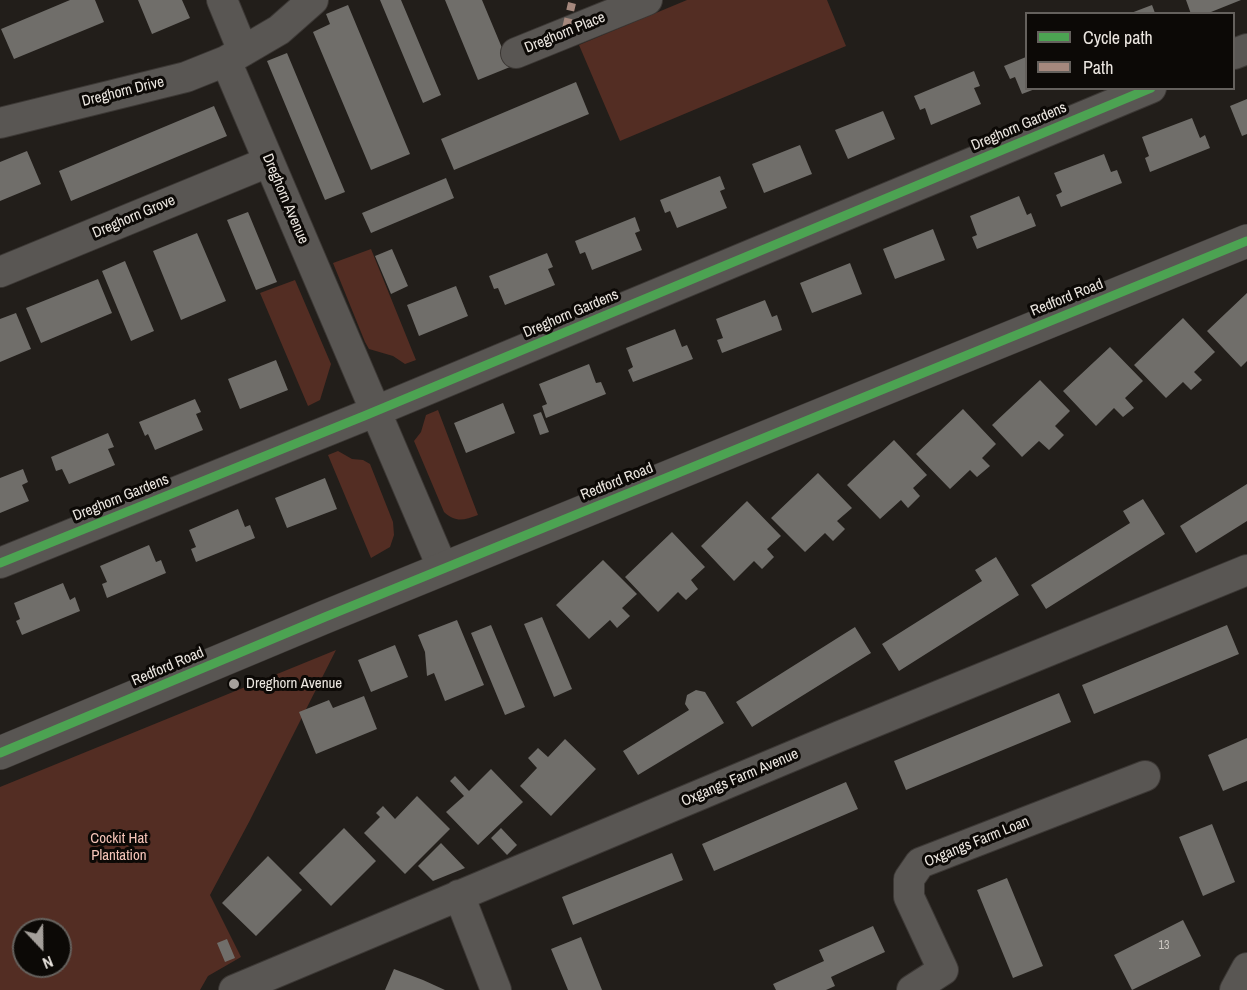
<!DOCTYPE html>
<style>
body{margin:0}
#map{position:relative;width:1247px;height:990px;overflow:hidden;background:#221e1a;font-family:"Archivo Narrow",sans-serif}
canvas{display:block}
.legend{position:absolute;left:1025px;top:12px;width:210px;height:78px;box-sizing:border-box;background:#0c0906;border:2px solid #65615d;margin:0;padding:8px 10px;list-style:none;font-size:18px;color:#ebe6e0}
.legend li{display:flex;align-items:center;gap:12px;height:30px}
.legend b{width:30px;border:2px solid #65615d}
.north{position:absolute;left:12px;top:918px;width:60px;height:60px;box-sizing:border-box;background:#0c0906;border:2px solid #65615d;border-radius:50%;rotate:158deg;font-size:16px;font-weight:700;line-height:24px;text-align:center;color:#ebe6e0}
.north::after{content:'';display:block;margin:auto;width:21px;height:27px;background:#a5a09b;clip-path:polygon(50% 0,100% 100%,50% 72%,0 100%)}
</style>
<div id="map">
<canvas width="1247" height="990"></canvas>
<ul class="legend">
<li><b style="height:8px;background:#4ca352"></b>Cycle path</li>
<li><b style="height:8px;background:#a5887d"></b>Path</li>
</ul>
<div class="north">N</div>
</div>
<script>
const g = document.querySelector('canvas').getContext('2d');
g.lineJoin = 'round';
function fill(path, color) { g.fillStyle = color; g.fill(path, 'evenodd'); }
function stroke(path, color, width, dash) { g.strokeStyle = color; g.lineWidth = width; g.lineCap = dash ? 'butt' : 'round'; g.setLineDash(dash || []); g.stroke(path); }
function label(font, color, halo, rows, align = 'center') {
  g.font = font + ' "Archivo Narrow",sans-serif'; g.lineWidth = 6; g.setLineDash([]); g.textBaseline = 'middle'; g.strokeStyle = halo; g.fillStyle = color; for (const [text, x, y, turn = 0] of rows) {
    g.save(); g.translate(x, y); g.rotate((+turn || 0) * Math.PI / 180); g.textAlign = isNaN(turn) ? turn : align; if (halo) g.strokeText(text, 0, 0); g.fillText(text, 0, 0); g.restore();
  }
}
fill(new Path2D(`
 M687,0H827L846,46L620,141L579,45Z
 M371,249L416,360L405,364L393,356L369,349L365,342L333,263Z
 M295,280L331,364L320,400L308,406L260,293Z
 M438,410L478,515C464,520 456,523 444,512L414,441L421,432L426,415Z
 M338,451L352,459L363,460L370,464L393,522L394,535L390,547L371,558L328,455Z
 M336,650L249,822L210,895L241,957L208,976L200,990H0V787ZM24,930H60V966H24Z`), '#532d23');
fill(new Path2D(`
 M70,0H95L104,22L14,59L1,29Z
 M138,0H182L190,18L152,34Z
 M380,0H401L441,95L423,103Z
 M445,0H482L510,67L478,80Z
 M1186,0H1241L1206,14H1191Z
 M348,5L410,154L371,170L313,32L330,24L326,14Z
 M1152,5L1155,13H1131Z
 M287,53L345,192L325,200L267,61Z
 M1026,57V88L1035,89L1022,94L1015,77L1010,79L1004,66Z
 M974,71L980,86L974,88L981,104L931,125L925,108L920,110L914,96Z
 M576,82L589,114L454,170L441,139Z
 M1247,99V134L1242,136L1230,106Z
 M214,106L227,136L71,201L59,171Z
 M883,111L895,139L848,159L835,130Z
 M1192,118L1200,138L1205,135L1210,148L1150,172L1145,158L1149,156L1142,137Z
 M800,145L812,174L764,193L752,164Z
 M27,151L41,184L0,201V162Z
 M1104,154L1111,172L1117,170L1122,183L1061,207L1056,195L1062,192L1054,173Z
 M720,176L725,189L720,191L727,208L677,228L670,211L665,213L660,200Z
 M446,178L454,198L371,233L362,213Z
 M1019,196L1027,215L1031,213L1036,226L977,249L972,237L977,235L970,216Z
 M248,212L277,282L256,290L227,220Z
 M635,217L640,231L635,233L642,250L592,270L585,252L580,254L575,241Z
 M933,229L945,260L895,279L883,249Z
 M197,233L226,301L181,320L153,251Z
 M392,249L408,286L391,294L375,256Z
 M547,253L553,267L548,269L555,285L505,305L498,288L494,289L489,276Z
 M125,261L154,331L131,341L102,271Z
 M850,263L862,294L812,313L800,283Z
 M98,279L112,313L41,343L26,308Z
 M456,286L468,316L419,336L407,305Z
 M1247,293V361L1241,367L1207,331Z
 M765,300L772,317L777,315L782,330L722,353L717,340L723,338L716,319Z
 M16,313L31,349L0,362V319Z
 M1183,318L1215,352L1194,372L1202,380L1191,390L1183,382L1166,398L1134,365Z
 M675,329L682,347L687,345L693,359L633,382L628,370L633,367L626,348Z
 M1110,347L1143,381L1125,398L1134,408L1123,417L1114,408L1096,426L1063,391Z
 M276,360L288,390L240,409L228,379Z
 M589,364L596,383L601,382L606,394L546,418L542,406L547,404L539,384Z
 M1040,380L1070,411L1055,426L1064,435L1049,450L1039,441L1022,457L992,425Z
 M195,399L201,412L196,414L203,430L155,450L148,434L145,436L139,422Z
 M503,403L515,433L466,453L454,423Z
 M963,409L996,444L982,458L990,466L977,477L970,470L950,489L916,454Z
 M541,412L549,432L540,435L533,415Z
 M108,433L114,447L108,449L115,465L69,484L62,469L56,471L51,457Z
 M894,440L927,475L913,488L920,496L908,508L901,500L880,519L847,485Z
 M23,469L28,482L22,485L29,501L0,513V478Z
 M818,473L852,508L837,521L845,529L833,541L825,533L805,552L771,518Z
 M325,478L337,509L287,528L275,498Z
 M1247,484V521L1196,553L1180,526Z
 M1143,499L1165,534L1046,609L1031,585L1130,523L1123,511Z
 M747,501L781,536L767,549L774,557L762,569L754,561L734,581L701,546Z
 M238,509L245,527L250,525L255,538L196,562L191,549L196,547L189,530Z
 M672,532L705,567L691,580L698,589L686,600L678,592L658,612L625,577Z
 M149,545L156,562L161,560L166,573L107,598L102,584L107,582L100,566Z
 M996,557L1019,595L899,671L882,644L982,581L975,570Z
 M603,560L637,594L622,608L630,616L617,628L610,620L589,639L556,605Z
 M63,583L70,600L75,597L80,611L22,635L16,621L20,619L14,603Z
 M542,617L572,689L554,697L524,624Z
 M457,620L484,685L445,701L434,673L427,676L425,652L418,635Z
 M491,625L525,707L505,715L471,633Z
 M1227,625L1239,654L1094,714L1082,685Z
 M855,627L871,653L752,727L736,702Z
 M395,645L408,677L371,692L358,660Z
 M696,690L705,692L724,723L638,775L623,751L689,710L685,704L687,695Z
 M1059,693L1071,722L906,790L894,761Z
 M364,696L377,729L316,754L299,712L329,700L333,708Z
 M1247,738V781L1223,791L1208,755Z
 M565,739L596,769L551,816L520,786L537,768L528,758L538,748L548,757Z
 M491,769L523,802L478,845L446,812L464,796L450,781L455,776L469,791Z
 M846,782L858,809L714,871L702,844Z
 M417,796L450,829L405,874L364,833L380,817L376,813L383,806L395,819Z
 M1212,824L1235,882L1203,896L1179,837Z
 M344,828L376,861L331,906L299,873Z
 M501,828L517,845L507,855L491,838Z
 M441,843L465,868L433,881L418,866Z
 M672,853L683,880L573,925L562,897Z
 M268,856L302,890L256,936L222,903Z
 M1007,878L1043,966L1013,978L977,890Z
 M1183,920L1201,956L1132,990L1114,955Z
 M873,926L885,952L831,977L835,986L826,990H776L773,984L824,961L819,950Z
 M581,937L592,965L602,990H568L551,949Z
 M227,939L235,958L225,962L217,943Z
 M394,969L423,980L445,990H385Z`), '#706e6a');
const street = new Path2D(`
 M222,0L243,51
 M516,53L647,0
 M1234,54L1247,49
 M226,61L443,569
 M0,123L186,77L226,61L279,30L313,0
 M0,272L268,162
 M0,563L364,416L1151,88
 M459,895L496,990
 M234,990L840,736L1247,570
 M912,990L943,970L909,897V879L920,863L1145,776
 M1235,990L1247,968`);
const secondary = new Path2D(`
 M0,753L325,617L1247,241`);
stroke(street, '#3c3835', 32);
stroke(secondary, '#3c3835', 34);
stroke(street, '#595653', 30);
stroke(secondary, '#595653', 33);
stroke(new Path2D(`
 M565,33L572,3`), '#a5887d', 8, [15, 8]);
stroke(new Path2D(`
 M0,563L364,416L1151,88
 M0,753L325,617L1247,241`), '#4ca352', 9);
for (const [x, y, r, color] of [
 [234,684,6,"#a5a09b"]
]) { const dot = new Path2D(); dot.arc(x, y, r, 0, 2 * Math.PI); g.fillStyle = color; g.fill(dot); stroke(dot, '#0c0906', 2); }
label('12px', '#ccc8c2', null, [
 ["13",1164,946]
]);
label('15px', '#ebe6e0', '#0c0906', [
 ["Dreghorn Place",565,33,-22],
 ["Dreghorn Drive",123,92,-14],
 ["Dreghorn Gardens",1019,127,-23],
 ["Dreghorn Avenue",285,199,67],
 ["Dreghorn Grove",134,217,-23],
 ["Redford Road",1067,298,-22],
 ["Dreghorn Gardens",571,314,-23],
 ["Redford Road",617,482,-22],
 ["Dreghorn Gardens",121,498,-22],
 ["Redford Road",168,667,-23],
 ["Oxgangs Farm Avenue",740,778,-23],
 ["Oxgangs Farm Loan",977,842,-22]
]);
label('15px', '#ebe6e0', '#0c0906', [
 ["Dreghorn Avenue",246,684]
], 'left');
label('15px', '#f6c5b9', '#0c0906', [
 ["Cockit Hat",119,839],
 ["Plantation",119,856]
]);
</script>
